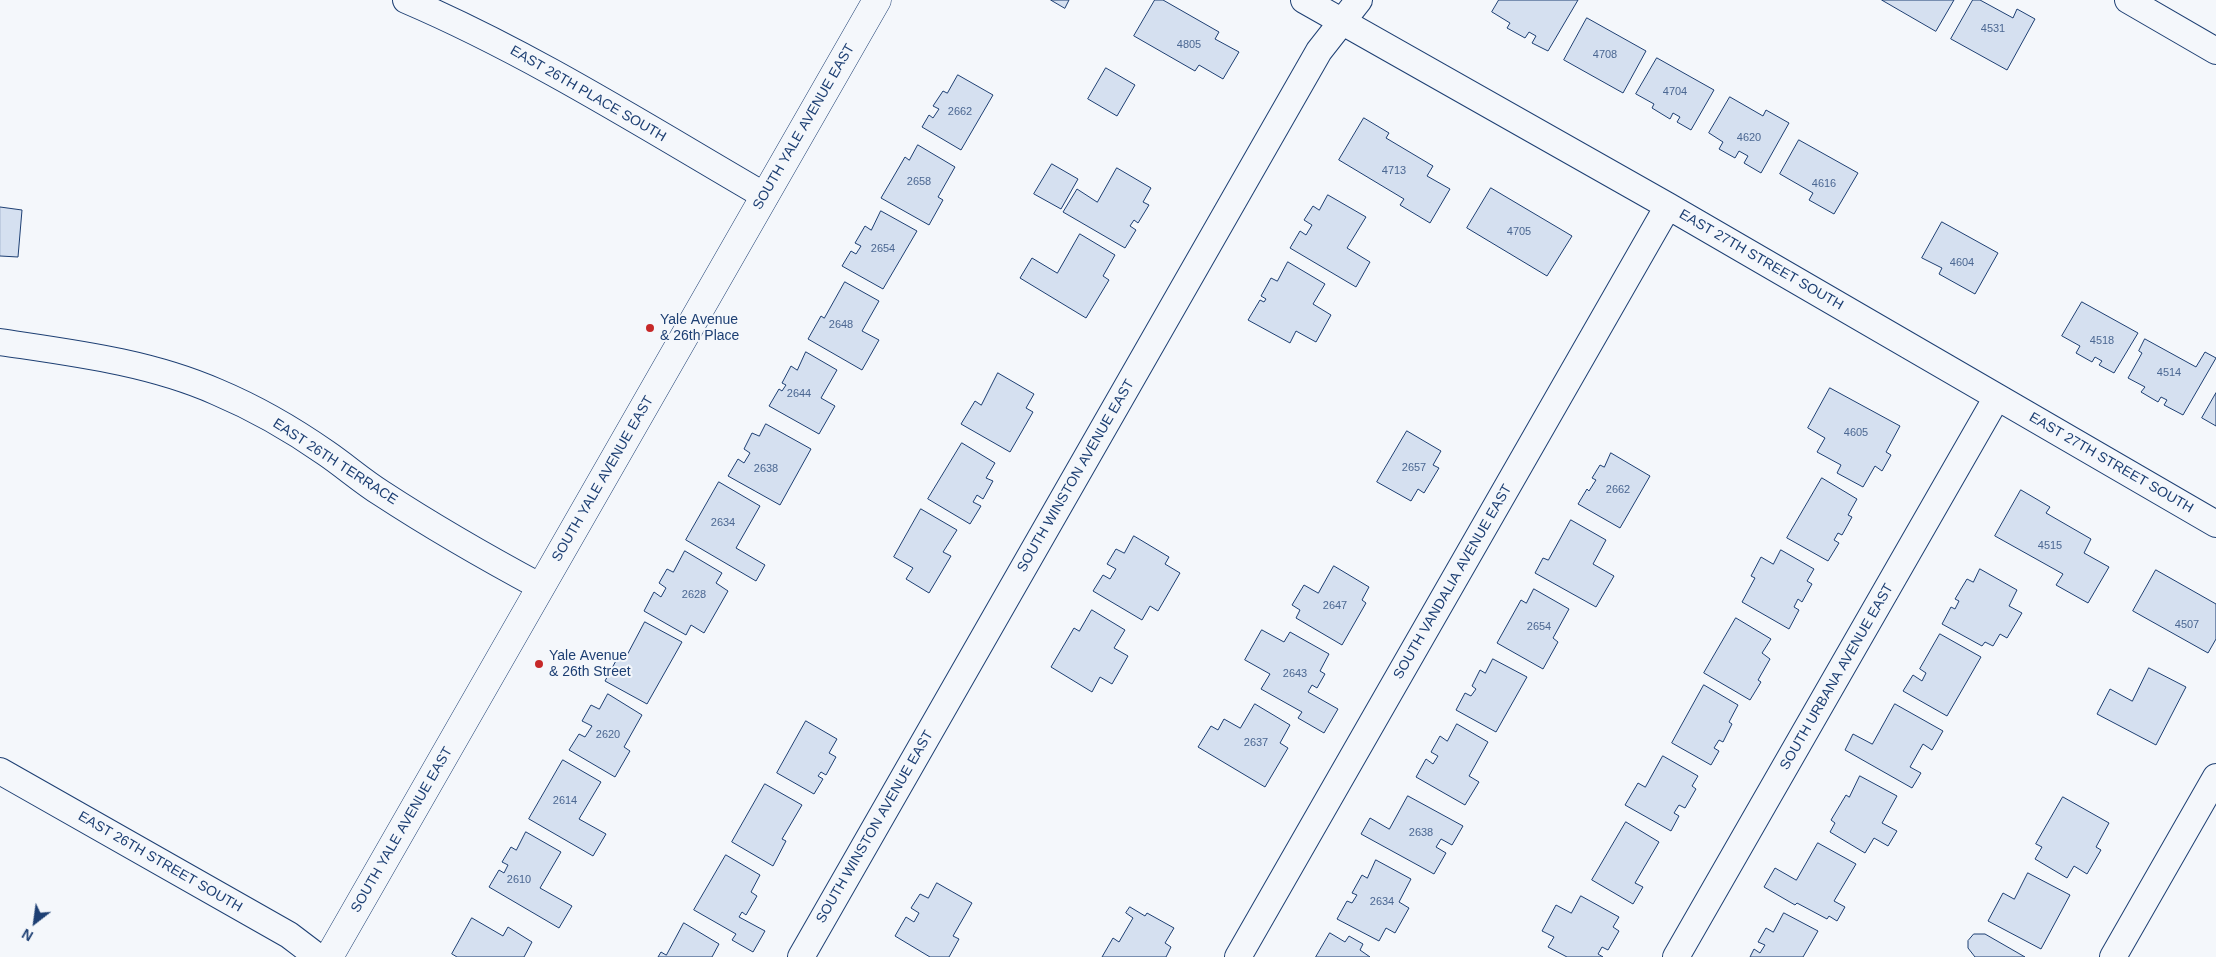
<!DOCTYPE html>
<style>
body{margin:0}
#map{position:relative;width:2216px;height:957px;overflow:hidden;background:#f4f7fb;font-family:Helvetica,sans-serif}
canvas{display:block}
.north{position:absolute;left:10px;top:897px;width:50px;height:50px;-webkit-text-stroke:4px #f4f7fb;paint-order:stroke;rotate:210deg;font-size:14px;font-weight:700;line-height:20px;text-align:center;color:#1d3f73}
.north::after{content:'';display:block;margin:auto;width:18px;height:22px;background:#1d3f73;clip-path:polygon(50% 0,100% 100%,50% 72%,0 100%)}
</style>
<div id="map">
<canvas width="2216" height="957"></canvas>
<div class="north">N</div>
</div>
<script>
const g = document.querySelector('canvas').getContext('2d');
g.lineJoin = 'round';
function fill(path, color) { g.fillStyle = color; g.fill(path, 'evenodd'); }
function stroke(path, color, width, dash) { g.strokeStyle = color; g.lineWidth = width; g.lineCap = dash ? 'butt' : 'round'; g.setLineDash(dash || []); g.stroke(path); }
function label(font, color, halo, rows, align = 'center') {
  g.font = font + ' Helvetica,sans-serif'; g.lineWidth = 4; g.setLineDash([]); g.textBaseline = 'middle'; g.strokeStyle = halo; g.fillStyle = color; for (const [text, x, y, turn = 0] of rows) {
    g.save(); g.translate(x, y); g.rotate((+turn || 0) * Math.PI / 180); g.textAlign = isNaN(turn) ? turn : align; if (halo) g.strokeText(text, 0, 0); g.fillText(text, 0, 0); g.restore();
  }
}
const building = new Path2D(`
 M1051,0H1069L1065,8Z
 M1155,0H1163L1219,32L1215,39L1239,52L1223,79L1199,65L1195,71L1134,36Z
 M1499,0H1578L1548,51L1532,43L1536,36L1529,32L1525,38L1507,28L1510,23L1492,12Z
 M1882,0H1954L1936,31Z
 M1973,0H1980L2013,18L2017,9L2035,19L2007,70L1951,39Z
 M1587,18L1646,51L1623,93L1564,60Z
 M1657,58L1714,90L1691,130L1677,122L1680,117L1673,113L1670,119L1652,108L1654,104L1636,94Z
 M1106,68L1135,85L1117,116L1088,99Z
 M958,75L993,95L961,150L922,127L929,115L933,118L939,109L933,106L943,91L947,93Z
 M1730,97L1763,116L1766,110L1789,123L1761,173L1744,163L1748,156L1739,151L1735,158L1719,149L1723,142L1709,133Z
 M1364,118L1389,133L1386,138L1433,166L1427,176L1450,189L1430,223L1400,205L1404,199L1339,160Z
 M1799,140L1858,173L1834,214L1809,200L1813,193L1780,174Z
 M918,145L955,167L938,197L943,200L929,225L881,198L905,157L909,160Z
 M1052,164L1078,179L1061,209L1034,194Z
 M1117,168L1151,188L1143,202L1149,205L1138,223L1134,220L1130,226L1136,230L1125,248L1063,212L1077,189L1097,202Z
 M1491,188L1572,236L1547,276L1467,228Z
 M1328,195L1366,217L1347,248L1370,262L1356,287L1290,248L1300,231L1306,235L1312,225L1304,220L1313,206L1319,210Z
 M0,207L22,210L18,257L0,256Z
 M881,211L917,231L883,289L842,266L851,251L856,254L861,246L855,243L865,226L871,230Z
 M1942,222L1998,253L1975,294L1939,274L1942,268L1922,258Z
 M1080,234L1115,255L1103,276L1109,280L1086,318L1020,278L1032,258L1057,273Z
 M1288,262L1325,284L1313,304L1331,315L1316,342L1296,331L1290,343L1248,320L1260,300L1264,302L1266,299L1261,296L1271,278L1277,281Z
 M845,282L879,301L862,331L879,340L862,370L808,339L821,316L824,318Z
 M2082,302L2138,333L2114,373L2099,365L2102,361L2095,357L2092,362L2076,353L2080,346L2062,336Z
 M2145,339L2196,367L2205,352L2216,358L2183,415L2164,405L2167,400L2161,397L2158,402L2141,392L2145,387L2128,378L2142,353L2139,351Z
 M806,352L837,370L821,398L835,406L819,434L769,406L779,389L782,391L786,385L782,383L791,366L797,370Z
 M998,373L1034,394L1026,408L1033,412L1010,452L961,424L975,401L981,405Z
 M1830,388L1900,426L1886,452L1891,455L1882,471L1875,466L1863,487L1837,473L1841,465L1817,452L1825,438L1808,428Z
 M2216,393V426L2202,418Z
 M766,424L811,449L780,505L728,476L738,459L744,463L750,453L744,449L752,433L759,436Z
 M1407,431L1441,451L1433,465L1439,468L1424,493L1418,489L1411,501L1377,482Z
 M962,443L995,463L986,478L993,481L983,499L977,495L973,502L981,506L970,524L928,499Z
 M1611,453L1650,476L1620,528L1578,504L1587,489L1589,491L1596,480L1592,478L1600,465L1604,467Z
 M1822,478L1857,499L1848,515L1852,517L1842,535L1838,533L1834,540L1839,543L1828,561L1787,538Z
 M719,482L760,506L736,548L765,565L756,581L686,540Z
 M2021,490L2050,507L2046,513L2091,539L2084,553L2109,567L2088,603L2056,585L2063,574L1995,536Z
 M921,509L957,530L943,552L951,556L929,593L906,579L913,568L894,557Z
 M1571,520L1606,540L1593,564L1614,576L1596,607L1535,573L1543,558L1548,560Z
 M1134,536L1169,557L1165,564L1180,573L1158,611L1150,606L1142,620L1093,591L1103,575L1110,579L1116,569L1107,564L1116,549L1124,553Z
 M1781,550L1814,569L1807,581L1812,584L1802,602L1798,599L1794,607L1799,610L1789,629L1742,602L1755,578L1751,576L1761,557L1773,564Z
 M685,551L722,573L716,583L728,591L704,633L691,625L686,635L644,611L654,592L661,597L666,588L659,583L667,569L673,572Z
 M1334,566L1369,587L1362,600L1366,603L1342,645L1296,618L1300,610L1292,605L1304,585L1318,593Z
 M1980,569L2017,590L2009,606L2022,613L2007,638L2000,634L1993,646L1985,642L1982,646L1942,624L1951,607L1955,609L1959,601L1955,599L1967,579L1973,582Z
 M2156,570L2216,604V639L2208,653L2133,611Z
 M1534,589L1569,609L1553,638L1558,642L1543,669L1497,643L1521,600L1526,603Z
 M1092,610L1125,630L1114,648L1128,656L1112,684L1100,677L1092,692L1051,667L1074,628L1079,631Z
 M1736,618L1771,639L1762,653L1770,659L1758,680L1761,682L1750,700L1704,673Z
 M645,622L682,642L647,704L605,681L618,657L624,660Z
 M1262,630L1284,642L1290,632L1329,654L1320,671L1325,674L1317,688L1312,685L1308,692L1338,709L1324,733L1298,718L1302,712L1261,689L1270,674L1245,660Z
 M1940,634L1981,657L1947,716L1903,691L1913,675L1922,681L1926,673L1920,669Z
 M1493,659L1527,677L1496,732L1456,710L1465,693L1471,696L1476,689L1472,686L1480,670L1485,673Z
 M2149,668L2186,687L2156,745L2097,714L2110,689L2132,701Z
 M1704,685L1738,705L1729,722L1732,724L1723,742L1719,740L1714,748L1719,751L1711,765L1672,743Z
 M608,694L642,715L624,747L630,751L615,777L569,750L579,734L585,737L592,726L582,721L591,705L599,709Z
 M1255,704L1290,725L1280,743L1288,748L1265,787L1198,747L1211,726L1218,730L1224,719L1240,728Z
 M1895,704L1943,731L1932,750L1923,744L1910,767L1921,773L1912,788L1845,750L1853,734L1872,744Z
 M806,721L837,739L829,753L836,757L826,775L821,772L818,776L823,779L814,794L777,773Z
 M1457,724L1488,742L1469,776L1479,782L1465,805L1416,777L1426,759L1433,764L1438,756L1431,752L1440,736L1447,741Z
 M1663,756L1698,776L1692,786L1696,789L1685,808L1679,805L1674,813L1679,816L1671,831L1625,805L1638,783L1645,787Z
 M563,760L601,782L579,819L606,834L593,856L529,819Z
 M1860,776L1897,796L1882,823L1897,831L1888,846L1874,838L1865,853L1830,832L1835,823L1831,820L1846,795L1849,797Z
 M765,784L802,805L782,839L786,841L773,866L732,842Z
 M1408,796L1463,826L1452,845L1441,839L1436,847L1446,853L1434,874L1361,834L1370,818L1389,829Z
 M2063,797L2109,823L2096,847L2101,850L2087,874L2074,866L2067,878L2035,859L2042,847L2036,844Z
 M1626,822L1659,842L1635,883L1643,887L1633,904L1592,880Z
 M526,832L561,852L540,888L572,906L559,928L489,887L499,870L504,873L508,865L502,862L511,847L516,850Z
 M1818,843L1856,864L1834,901L1845,907L1837,921L1829,916L1827,919L1797,903L1795,905L1764,887L1775,868L1796,880Z
 M726,855L760,875L751,892L757,896L746,915L742,912L739,917L765,931L753,952L732,940L736,934L694,910Z
 M1376,860L1411,879L1399,902L1409,908L1395,933L1386,928L1379,941L1337,919L1347,901L1352,903L1357,895L1352,893L1362,875L1367,878Z
 M2028,873L2070,895L2041,949L1988,921L2003,893L2014,899Z
 M937,883L972,903L953,936L959,939L949,957H930L895,936L906,917L914,922L919,913L911,908L920,894L928,898Z
 M1581,896L1619,917L1613,927L1619,931L1608,950L1602,947L1598,954L1603,957H1567L1548,947L1554,937L1542,931L1556,905L1571,913Z
 M1130,907L1145,916L1147,913L1174,928L1165,943L1171,947L1166,957H1102L1113,938L1119,942L1133,918L1126,913Z
 M1784,913L1818,931L1803,957H1750L1754,949L1760,953L1765,945L1758,942L1766,928L1773,932Z
 M472,918L503,936L508,927L532,942L524,957H457L452,954Z
 M684,923L719,944L712,957H658L661,952L666,955Z
 M1330,933L1345,942L1349,936L1363,944L1360,950L1370,957H1316Z
 M1974,934H1985L2025,957H1975L1968,948V941Z`);
fill(building, '#d5e0f0');
stroke(building, '#1d3f73', 1);
const minor = new Path2D(`
 M406,0C530,53 648,128 765,196
 M1304,0L1668,206L2216,524
 M2128,0L2216,51
 M0,342C73,353 149,362 217,392C255,408 293,430 326,453C345,466 362,481 381,493C433,527 487,558 541,587
 M0,771L289,935L318,957
 M801,957L1319,51L1359,0
 M1238,957L1668,206
 M1676,957L1997,397
 M2113,957L2216,777`);
const secondary = new Path2D(`
 M329,957L877,0`);
stroke(minor, '#1d3f73', 28);
stroke(secondary, '#1d3f73', 29);
stroke(minor, '#f4f7fb', 26);
stroke(secondary, '#f4f7fb', 28);
for (const [x, y, r, color] of [
 [650,328,5,"#c62828"],
 [539,664,5,"#c62828"]
]) { const dot = new Path2D(); dot.arc(x, y, r, 0, 2 * Math.PI); g.fillStyle = color; g.fill(dot); stroke(dot, '#f4f7fb', 2); }
label('11px', '#4b6792', null, [
 ["4531",1993,29],
 ["4805",1189,45],
 ["4708",1605,55],
 ["4704",1675,92],
 ["2662",960,112],
 ["4620",1749,138],
 ["4713",1394,171],
 ["2658",919,182],
 ["4616",1824,184],
 ["4705",1519,232],
 ["2654",883,249],
 ["4604",1962,263],
 ["2648",841,325],
 ["4518",2102,341],
 ["4514",2169,373],
 ["2644",799,394],
 ["4605",1856,433],
 ["2657",1414,468],
 ["2638",766,469],
 ["2662",1618,490],
 ["2634",723,523],
 ["4515",2050,546],
 ["2628",694,595],
 ["2647",1335,606],
 ["4507",2187,625],
 ["2654",1539,627],
 ["2643",1295,674],
 ["2620",608,735],
 ["2637",1256,743],
 ["2614",565,801],
 ["2638",1421,833],
 ["2610",519,880],
 ["2634",1382,902]
]);
label('14px', '#1d3f73', '#f4f7fb', [
 ["EAST 26TH PLACE SOUTH",588,94,30],
 ["SOUTH YALE AVENUE EAST",804,127,-60],
 ["EAST 27TH STREET SOUTH",1761,260,30],
 ["EAST 26TH TERRACE",335,462,33],
 ["EAST 27TH STREET SOUTH",2111,463,30],
 ["SOUTH WINSTON AVENUE EAST",1076,476,-60],
 ["SOUTH YALE AVENUE EAST",603,479,-60],
 ["SOUTH VANDALIA AVENUE EAST",1453,582,-60],
 ["SOUTH URBANA AVENUE EAST",1837,677,-60],
 ["SOUTH WINSTON AVENUE EAST",875,827,-60],
 ["SOUTH YALE AVENUE EAST",402,830,-60],
 ["EAST 26TH STREET SOUTH",160,862,30]
]);
label('14px', '#1d3f73', '#f4f7fb', [
 ["Yale Avenue",660,320],
 ["& 26th Place",660,336],
 ["Yale Avenue",549,656],
 ["& 26th Street",549,672]
], 'left');
</script>
